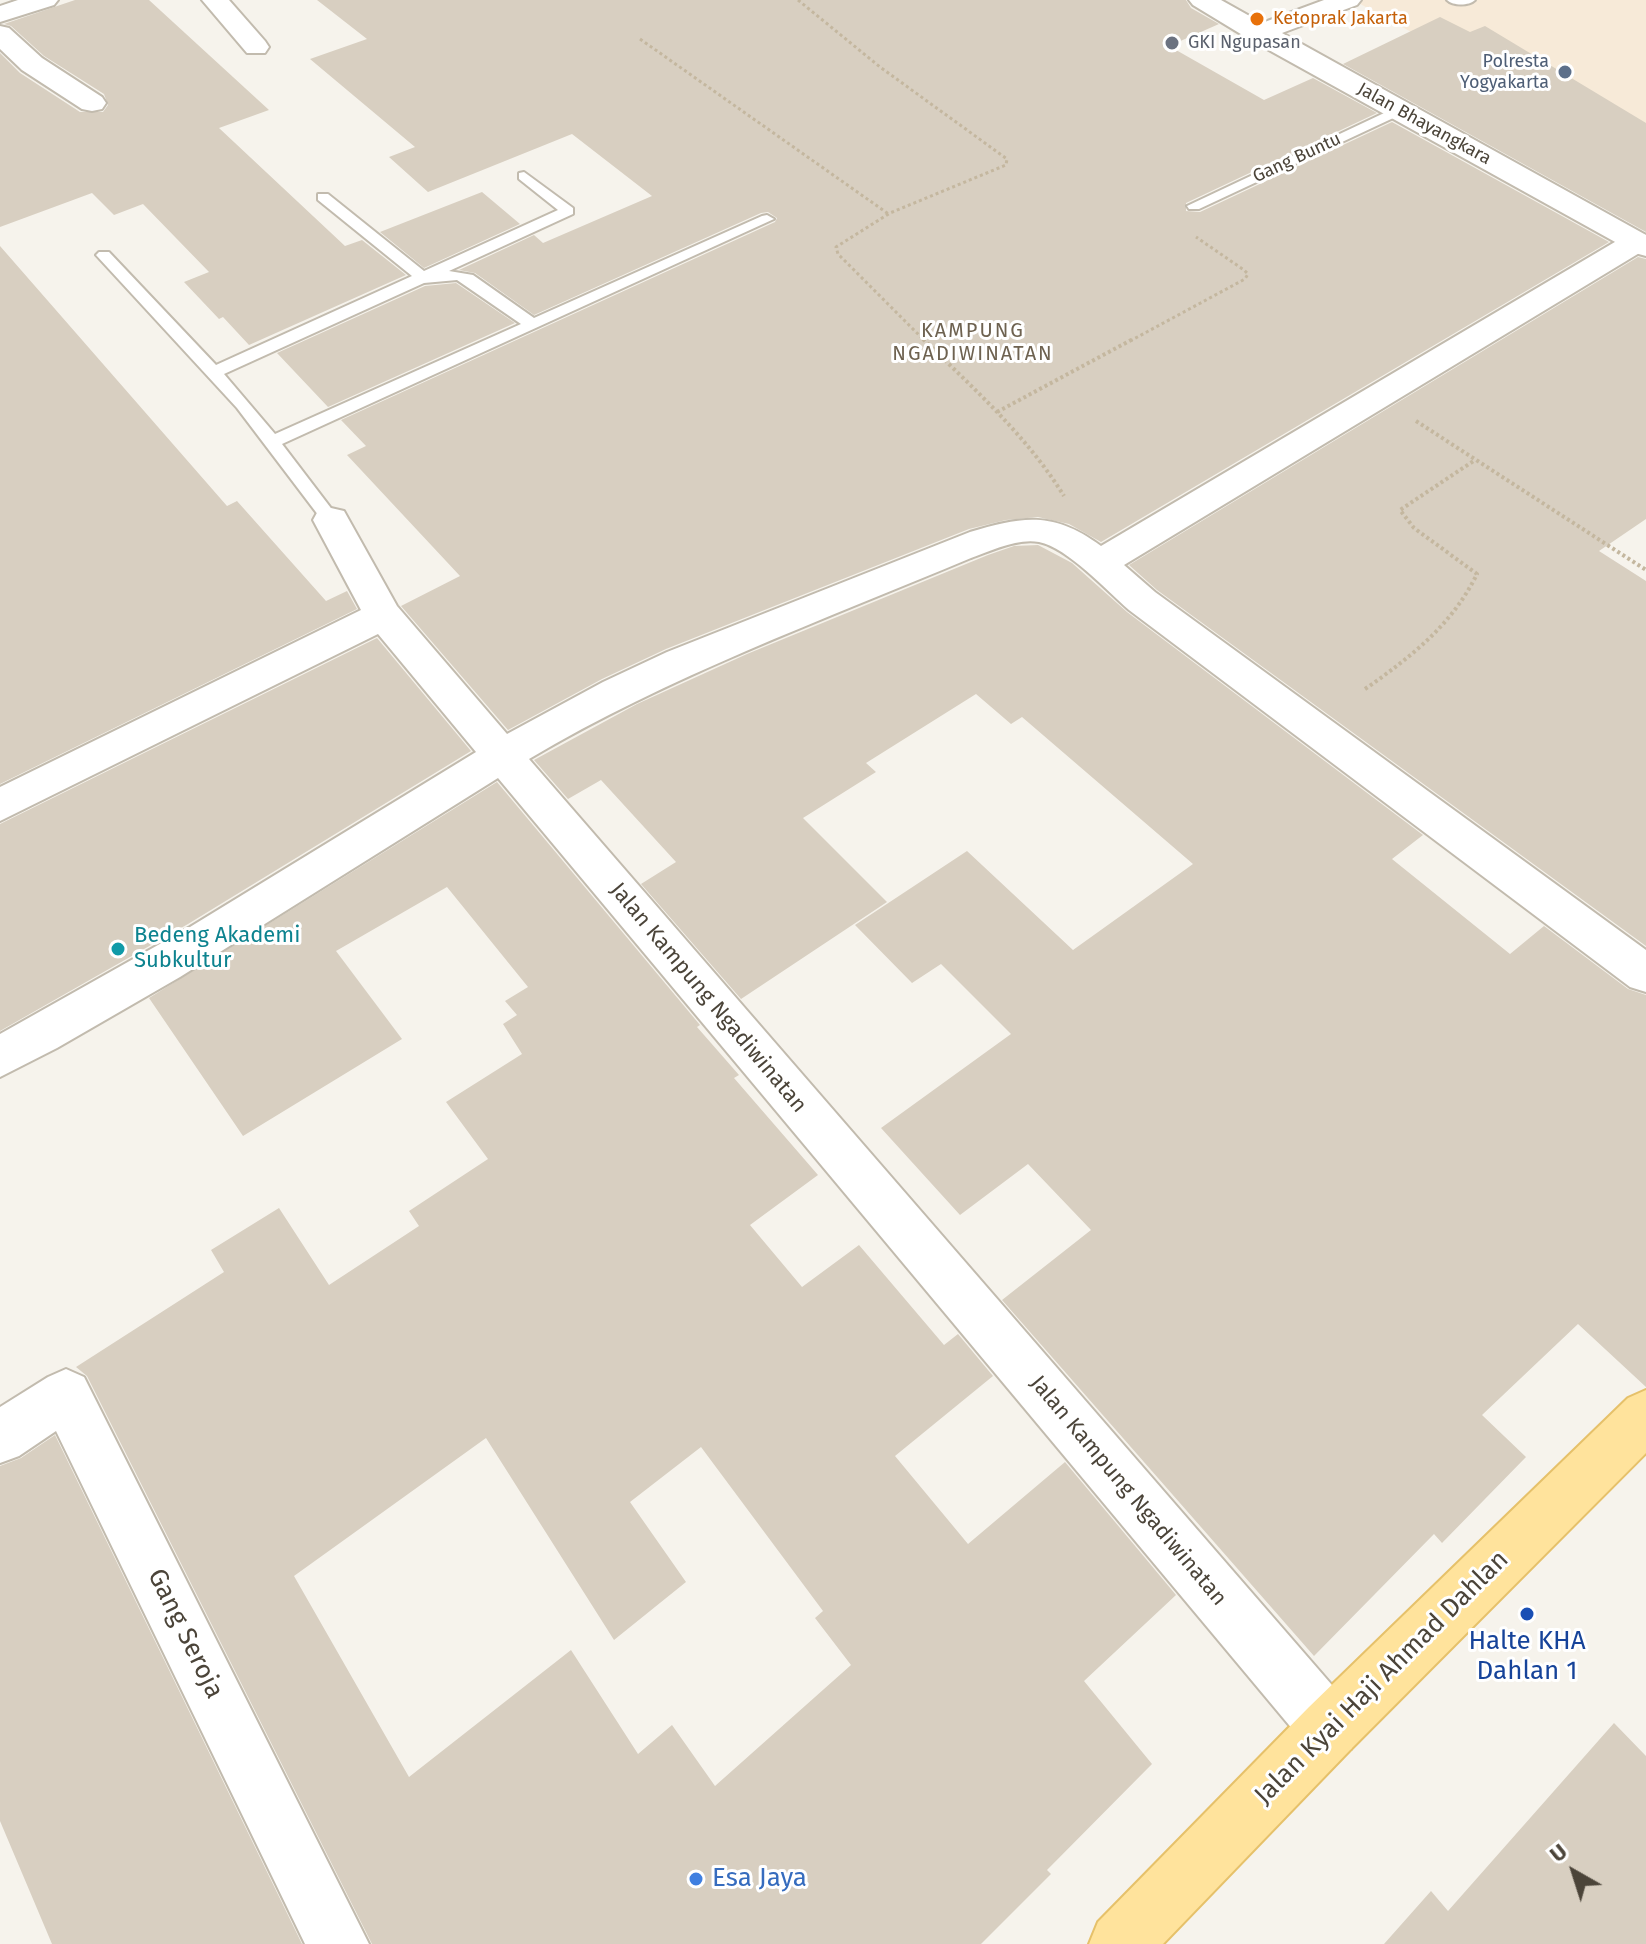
<!DOCTYPE html>
<style>
body{margin:0}
#map{position:relative;width:1646px;height:1944px;overflow:hidden;background:#f6f3ec;font-family:"Fira Sans",sans-serif}
canvas{display:block}
.north{position:absolute;left:1534px;top:1832px;width:80px;height:80px;-webkit-text-stroke:6px #fff;paint-order:stroke;rotate:321deg;font-size:22px;font-weight:700;line-height:32px;text-align:center;color:#4b4439}
.north::after{content:'';display:block;margin:auto;width:28px;height:36px;background:#4b4439;clip-path:polygon(50% 0,100% 100%,50% 72%,0 100%)}
</style>
<div id="map">
<canvas width="1646" height="1944"></canvas>
<div class="north">U</div>
</div>
<script>
const g = document.querySelector('canvas').getContext('2d');
g.lineJoin = 'round';
function fill(path, color) { g.fillStyle = color; g.fill(path, 'evenodd'); }
function stroke(path, color, width, dash) { g.strokeStyle = color; g.lineWidth = width; g.lineCap = dash ? 'butt' : 'round'; g.setLineDash(dash || []); g.stroke(path); }
function label(font, color, halo, rows, align = 'center') {
  g.font = font + ' "Fira Sans",sans-serif'; g.lineWidth = 6; g.setLineDash([]); g.textBaseline = 'middle'; g.strokeStyle = halo; g.fillStyle = color; for (const [text, x, y, turn = 0] of rows) {
    g.save(); g.translate(x, y); g.rotate((+turn || 0) * Math.PI / 180); g.textAlign = isNaN(turn) ? turn : align; if (halo) g.strokeText(text, 0, 0); g.fillText(text, 0, 0); g.restore();
  }
}
fill(new Path2D(`
 M1353,0H1646V150L1624,149Z`), '#f7ead8');
fill(new Path2D(`
 M75,0H149L269,110L219,128L345,246L362,240L406,275L249,345L223,317L219,319L184,282L209,272L143,204L114,215L92,193L0,227V53L20,73L80,112H103L108,105L104,94L44,56L11,26L4,24Z
 M317,0H1186L1191,8L1219,24L1169,46L1264,100L1313,78L1377,113L1186,203V211L1200,212L1392,122L1609,242L1101,542L1069,524L1038,517L1006,520L969,529L666,649L602,679L508,730L401,606L460,576L347,455L366,446L341,420L775,222L777,218L768,212L761,213L534,315L475,273L459,270L534,235L543,243L652,196L572,134L428,192L389,157L415,147L310,59L367,39Z
 M1440,17L1470,32L1485,26L1646,123V232L1343,64Z
 M482,192L520,224L424,268L380,232Z
 M0,246L227,506L237,501L326,601L347,591L357,609L0,784Z
 M1638,257L1646,259V519L1599,551L1646,581V946L1157,590L1129,565Z
 M456,283L515,323L328,407L277,353L425,286Z
 M1038,545L1072,563L1127,612L1423,835L1392,859L1510,954L1544,926L1628,989L1646,995V1387L1578,1324L1482,1415L1526,1457L1442,1543L1434,1534L1314,1656L1002,1300L1091,1230L1028,1164L960,1215L881,1128L1011,1034L941,964L912,983L855,925L967,851L1073,950L1193,864L1022,717L1011,724L976,694L866,763L876,772L803,818L887,902L741,999L641,884L676,862L601,780L568,799L534,760L637,704L747,654L988,555L1014,546Z
 M377,638L471,751L188,924L0,1031V824Z
 M497,782L700,1025L697,1027L739,1075L734,1078L818,1175L750,1225L802,1287L859,1245L944,1345L958,1334L993,1376L895,1456L968,1544L1065,1462L1176,1595L1084,1681L1152,1764L1047,1870L1051,1874L981,1944H372L87,1376L76,1367L224,1272L211,1250L279,1208L329,1285L419,1226L409,1211L488,1159L446,1102L522,1054L503,1024L517,1015L505,1001L528,987L447,887L336,951L402,1039L243,1136L149,998ZM486,1438L614,1640L686,1582L630,1502L701,1447L823,1611L815,1618L851,1665L715,1786L672,1725L638,1754L571,1650L409,1777L294,1576Z
 M55,1435L302,1944H52L0,1821V1466L21,1458Z
 M1614,1723L1646,1756V1944H1384L1431,1891L1448,1911Z`), '#d8cfc1');
const service = new Path2D(`
 M1447,0H1475C1469,6 1453,6 1447,0Z
 M1399,106L1406,110L1404,113L1199,209H1189L1187,206Z
 M524,172L573,208V214L449,271L473,275L534,318L762,216L767,215L774,219L282,444L340,520L331,526L325,524L237,408L96,255L99,252H109L216,365L412,276L318,200V194H328L424,271L558,210L519,179V173ZM457,280L521,324L275,434L224,374L424,283Z`);
const minor = new Path2D(`
 M202,0H229L265,41L269,47L265,53H247Z
 M0,26L9,28L42,58L102,97L106,103L102,109L92,111L82,109L22,70L0,49Z
 M1636,233L1646,235V249L1124,565L1155,592L1646,950V992L1630,987L1129,610C1106,590 1068,548 1039,542C1017,538 991,551 971,558C821,621 669,676 529,759L1351,1707L1359,1728L1351,1749L1330,1757L1309,1749L498,778L180,977L57,1048L0,1077V1034L190,927L476,752L378,634L0,821V787L361,610L313,520L318,511L331,508L344,511L397,606L507,734L603,682L667,652L970,532C1023,516 1054,511 1101,546L1625,236Z
 M66,1369L84,1377L369,1944H305L56,1431L19,1456L0,1463V1407L48,1377Z`);
const tertiary = new Path2D(`
 M18,0H58L54,5L0,22V6Z
 M1189,0H1221L1262,23L1324,0H1361L1357,5L1282,33L1646,235V256L1635,253L1249,39L1193,5Z`);
const primary = new Path2D(`
 M1646,1390V1453L1351,1749L1163,1944H1089L1098,1922L1309,1707L1628,1398Z`);
stroke(service, '#c2bbae', 4);
stroke(minor, '#c2bbae', 4);
stroke(tertiary, '#c2bbae', 4);
stroke(primary, '#e6c16a', 4);
stroke(new Path2D(`
 M798,0L880,67L1007,159L1006,165L890,213L836,247L838,254L925,341
 M640,39L890,215
 M1130,341L1245,279L1248,274L1244,270L1196,237`), '#c4b79f', 3, [3, 3]);
stroke(new Path2D(`
 M923,339C973,388 1027,436 1064,496
 M997,412L1133,339
 M1416,421L1646,570
 M1365,689C1411,657 1452,625 1477,574L1414,528L1400,510L1475,460`), '#c4b79f', 4, [3, 3]);
fill(service, '#fff');
fill(minor, '#fff');
fill(tertiary, '#fff');
fill(primary, '#ffe39c');
for (const [x, y, r, color] of [
 [1257,19,8,"#e8710a"],
 [1172,43,8,"#6b7280"],
 [1565,72,8,"#5c6f8a"],
 [118,949,8,"#0f9aa8"],
 [1527,1614,8,"#1a4fb4"],
 [696,1879,8,"#3f7fe0"]
]) { const dot = new Path2D(); dot.arc(x, y, r, 0, 2 * Math.PI); g.fillStyle = color; g.fill(dot); stroke(dot, '#fff', 3); }
label('18px', '#c56008', '#fff', [
 ["Ketoprak Jakarta",1273,19]
], 'left');
label('18px', '#5b616d', '#fff', [
 ["GKI Ngupasan",1188,43]
], 'left');
label('18px', '#4e5e75', '#fff', [
 ["Polresta",1549,62],
 ["Yogyakarta",1549,83]
], 'right');
label('18px', '#4b4439', '#fff', [
 ["Jalan Bhayangkara",1424,124,29],
 ["Gang Buntu",1297,158,-25]
]);
g.letterSpacing = '2px';
label('20px', '#6e6250', '#fff', [
 ["KAMPUNG",973,331],
 ["NGADIWINATAN",973,354]
]);
g.letterSpacing = '0px';
label('22px', '#0d838f', '#fff', [
 ["Bedeng Akademi",134,936],
 ["Subkultur",134,961]
], 'left');
label('22px', '#4b4439', '#fff', [
 ["Jalan Kampung Ngadiwinatan",708,998,50],
 ["Jalan Kampung Ngadiwinatan",1128,1491,50]
]);
label('26px', '#4b4439', '#fff', [
 ["Gang Seroja",185,1634,64],
 ["Jalan Kyai Haji Ahmad Dahlan",1382,1678,-45]
]);
label('26px', '#164399', '#fff', [
 ["Halte KHA",1527,1642],
 ["Dahlan 1",1527,1672]
]);
label('26px', '#366cbe', '#fff', [
 ["Esa Jaya",712,1879]
], 'left');
</script>
